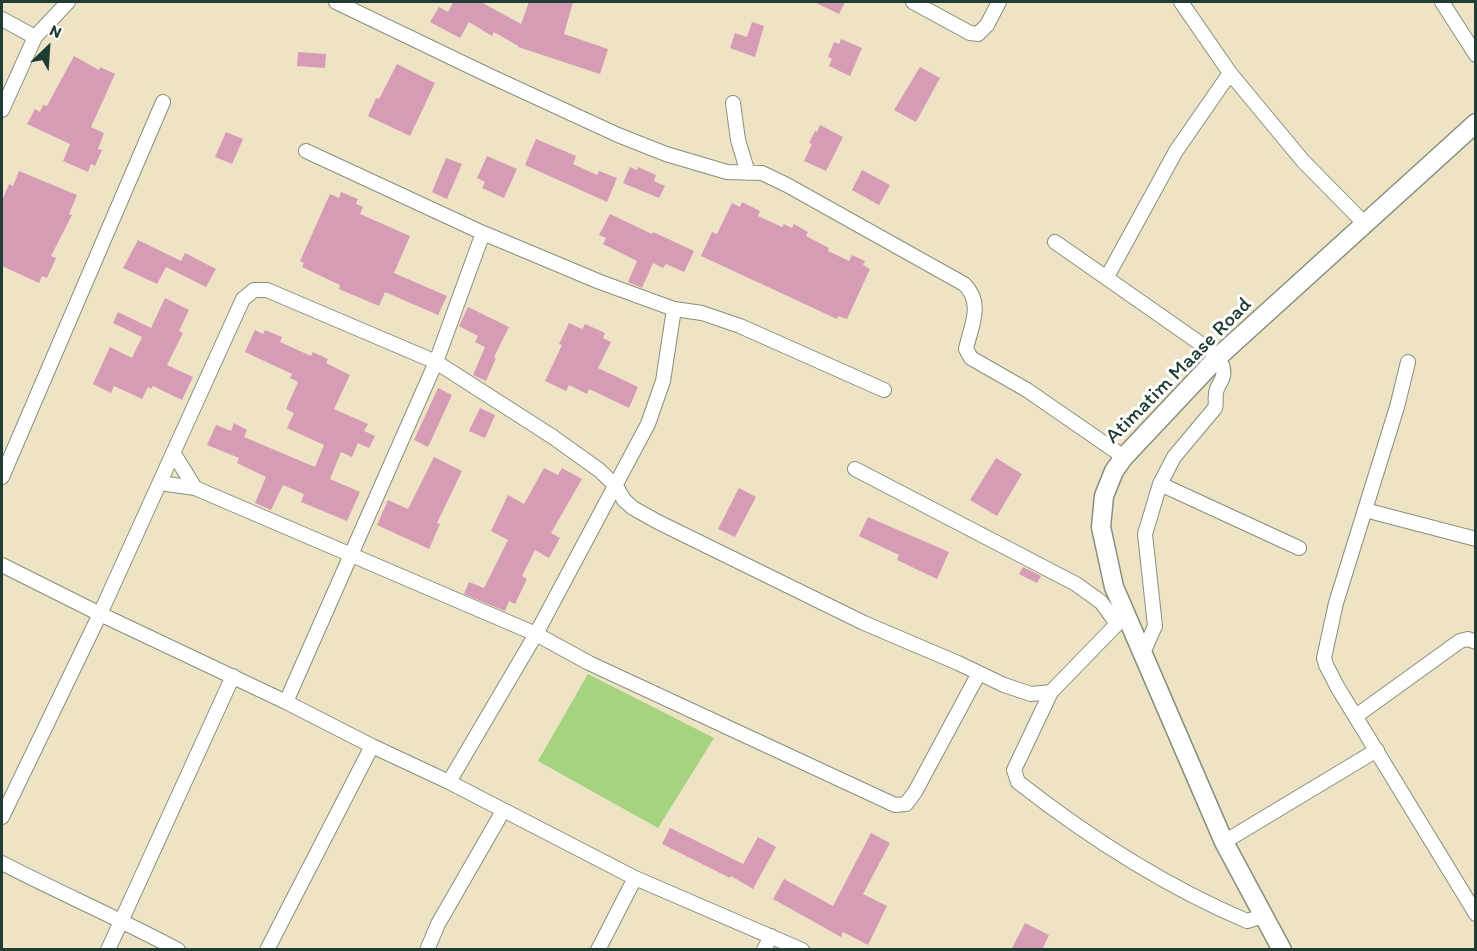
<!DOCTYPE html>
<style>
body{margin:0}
#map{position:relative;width:1477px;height:951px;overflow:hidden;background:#eee3c5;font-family:Itim,sans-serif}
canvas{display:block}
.frame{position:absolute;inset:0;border:3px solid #1f3d34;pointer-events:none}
.north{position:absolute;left:18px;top:18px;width:60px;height:60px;-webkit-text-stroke:4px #fff;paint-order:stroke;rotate:25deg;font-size:16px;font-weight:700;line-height:24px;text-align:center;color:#1f3d34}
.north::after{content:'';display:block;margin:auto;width:21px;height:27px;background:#1f3d34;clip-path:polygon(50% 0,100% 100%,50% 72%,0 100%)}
</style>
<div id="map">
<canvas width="1477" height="951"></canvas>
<div class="frame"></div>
<div class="north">N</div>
</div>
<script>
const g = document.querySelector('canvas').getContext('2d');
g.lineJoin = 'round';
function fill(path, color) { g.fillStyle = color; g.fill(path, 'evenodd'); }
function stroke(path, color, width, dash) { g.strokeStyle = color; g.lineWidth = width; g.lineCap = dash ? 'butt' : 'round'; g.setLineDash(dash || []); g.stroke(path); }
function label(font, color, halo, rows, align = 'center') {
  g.font = font + ' Itim,sans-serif'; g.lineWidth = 6; g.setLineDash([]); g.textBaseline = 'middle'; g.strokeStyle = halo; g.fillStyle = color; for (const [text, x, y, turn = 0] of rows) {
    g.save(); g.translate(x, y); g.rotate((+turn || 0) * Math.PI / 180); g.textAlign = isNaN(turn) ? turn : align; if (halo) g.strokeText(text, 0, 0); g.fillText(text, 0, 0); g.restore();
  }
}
fill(new Path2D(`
 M588,674L714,738L658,828L538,761Z`), '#a5d380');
fill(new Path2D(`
 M453,2H481L521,24L529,2H573L564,34L608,49L600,74L518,47V46L494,32L492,36L469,22L460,38L430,22L439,7L448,12Z
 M814,2H845L839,14Z
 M752,22L764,26L755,57L730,48L735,33L747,37Z
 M841,39L862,48L850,76L829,66L832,59L828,57L834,42L839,44Z
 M298,52L326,54L325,68L297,66Z
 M74,56L99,70L100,67L115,74L91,127L104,133L98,149L102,150L95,166L91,164L88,172L63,161L70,144L27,124L35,109L40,112L43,105L47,106Z
 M397,64L435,83L410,136L368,116L376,98L379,99Z
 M920,67L940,78L916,122L894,110Z
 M820,125L843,137L826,171L804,161L812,144L809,143L815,131L817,132Z
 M226,132L243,139L232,164L215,157Z
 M536,139L576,156L573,164L597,175L599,171L617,178L607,202L525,165Z
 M487,156L517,169L504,198L482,188L485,182L477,178Z
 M446,158L462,164L447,199L432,192Z
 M630,167L637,170L638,167L656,175L654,181L665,186L659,198L623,183Z
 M862,170L890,185L879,205L852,190Z
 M19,171L77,195L69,214L72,215L51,256L56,258L47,278L42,276L39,283L2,266V201L9,184L13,186Z
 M341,192L358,199L356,204L363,207L360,214L410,236L394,273L447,296L438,315L385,292L379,306L339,289L340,285L302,267L304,263L300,261L330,194L339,198Z
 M742,202L760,211L758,216L782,227L784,224L792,228L794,224L808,232L806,236L829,248L828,251L849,261L852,255L865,261L863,265L870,269L847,319L838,316L837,319L701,256L712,232L717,234L732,203L740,207Z
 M610,214L652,234L653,232L694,251L684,272L666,264L663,268L653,263L642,288L628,282L637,261L603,244L606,238L599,235Z
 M138,240L181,261L185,253L216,269L206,287L166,267L157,284L123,268Z
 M165,298L189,310L179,331L183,333L167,365L193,377L182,400L153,386L151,389L148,387L142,399L114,386L111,393L93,384L110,347L132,358L142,337L113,323L118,312L151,328Z
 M468,307L509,327L494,357L496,358L486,381L473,375L485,347L475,342L478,336L459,326Z
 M569,323L582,329L585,324L605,333L603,338L611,342L598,368L638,387L629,408L589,389L587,394L569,385L566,391L545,381L562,345L559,344Z
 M255,330L263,334L265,330L282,337L280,342L311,356L313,352L328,359L326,363L350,375L334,409L368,424L364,431L375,436L369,448L358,443L352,457L341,452L330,479L360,492L347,521L301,502L304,494L283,485L271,510L255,503L266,477L237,463L239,458L207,445L216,425L231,431L234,423L247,430L244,437L315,467L324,445L287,428L294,413L286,409L298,382L290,378L292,374L245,352Z
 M438,388L452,395L428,447L414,440Z
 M480,408L495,415L485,438L469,431Z
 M434,457L462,471L437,523L440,524L429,549L377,525L388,500L408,509Z
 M996,458L1022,474L997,516L970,500Z
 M544,468L558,475L562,468L582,479L551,533L560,538L549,558L535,550L522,576L527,579L515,604L509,601L505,611L464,594L469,582L484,588L508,540L491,531L508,495L524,504Z
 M739,488L756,497L735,537L718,529Z
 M868,517L949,552L937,579L897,560L899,555L859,536Z
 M1023,567L1041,576L1037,583L1019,574Z
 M670,828L743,864L758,837L776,847L753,889L731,876L730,878L662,844Z
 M871,833L890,843L863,894L887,906L868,945L843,932L841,937L773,899L784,879L833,906Z
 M1025,923L1049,935L1042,950H1011Z`), '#d69cb6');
const street = new Path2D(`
 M336,2L490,76L618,135L666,154L727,172L762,173L787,185L964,284C984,303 971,326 966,349L971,358L1027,390L1124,457
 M913,2L970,33L978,34L987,25L999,2
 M1181,2L1230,73L1303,161L1365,224
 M1442,2L1476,55
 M2,19L35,37
 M733,103L738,140L748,173
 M2,110L35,37L68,2
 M306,151L483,233L600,282L674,309L702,313L740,326L884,390
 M1055,242L1211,351C1218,357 1225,366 1223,376C1222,381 1218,385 1217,389C1214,396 1217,402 1215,408L1174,457L1160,484L1145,534L1155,626L1143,653
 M1107,277L1176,151L1230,73
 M1408,362L1397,407L1336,603L1324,658L1326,665L1338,688L1476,914
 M174,454L195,488
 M855,469L1076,584L1101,602L1117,624
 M2,477L163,102
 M160,483L195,488L536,634L589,663L895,805L906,804L915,792L979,673
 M1160,484L1299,548
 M1365,510L1476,539
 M2,565L100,614L286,702L372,746L449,782L635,878L802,950
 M1051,692L1014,770L1018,782C1087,836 1167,887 1247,921L1263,916
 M286,702L436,362L483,233
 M1356,716L1460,641L1468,639L1476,642
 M449,782L536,634L648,424L663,381L674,309
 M2,817L100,614L243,299L254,290H267L436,362L553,437L599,470L616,486L624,500L633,508L658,522L864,623L958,663L1004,685L1031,694L1051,692L1117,624L1125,611
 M1224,842L1377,750
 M2,863C60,893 120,919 178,950
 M108,950L233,676
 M267,950L372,746
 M427,950L438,924L503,811
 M598,950L635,878
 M764,950L771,936`);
const secondary = new Path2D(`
 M1282,950L1224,842L1114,587L1101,527L1104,496L1114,471L1124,457L1218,357L1476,123`);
stroke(street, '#86907c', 16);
stroke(secondary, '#86907c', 21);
stroke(street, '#fff', 14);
stroke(secondary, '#fff', 18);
label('21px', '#1f3d34', '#fff', [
 ["Atimatim Maase Road",1179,371,-45]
]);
</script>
